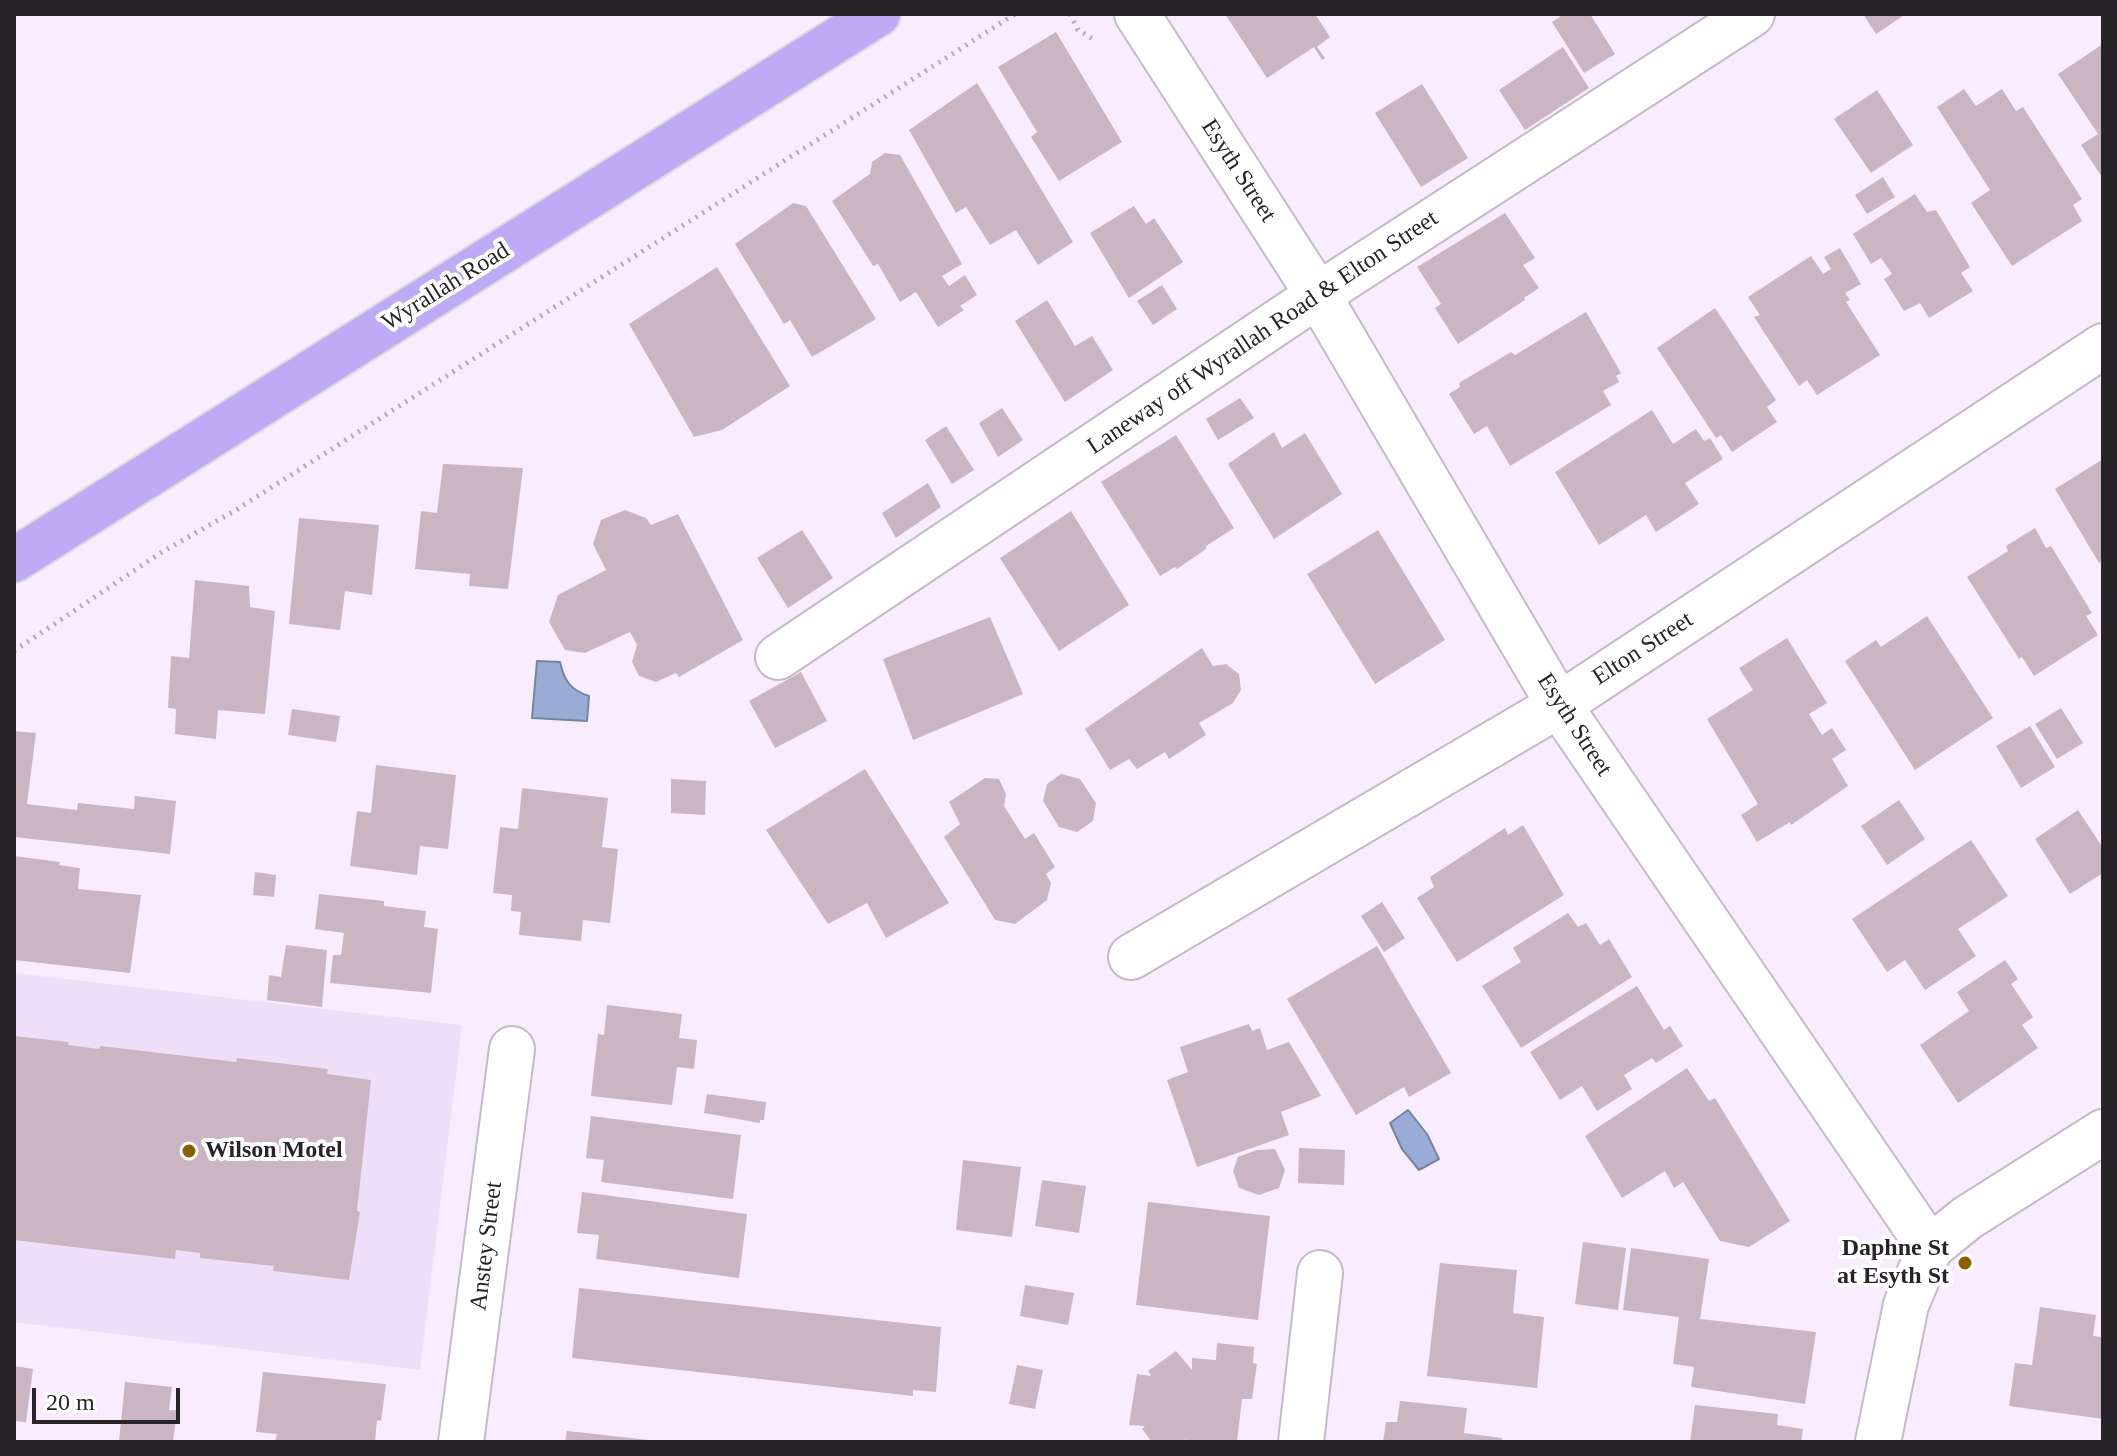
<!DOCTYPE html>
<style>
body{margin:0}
#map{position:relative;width:2117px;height:1456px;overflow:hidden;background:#f9ecfe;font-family:Georgia,serif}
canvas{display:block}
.frame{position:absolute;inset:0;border:16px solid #272329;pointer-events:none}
.scale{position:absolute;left:32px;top:1388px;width:148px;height:36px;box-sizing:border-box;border:4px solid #272329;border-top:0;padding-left:10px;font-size:24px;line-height:28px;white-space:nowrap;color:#272329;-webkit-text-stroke:6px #fff;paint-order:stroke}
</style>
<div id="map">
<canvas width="2117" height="1456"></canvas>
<div class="frame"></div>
<div class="scale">20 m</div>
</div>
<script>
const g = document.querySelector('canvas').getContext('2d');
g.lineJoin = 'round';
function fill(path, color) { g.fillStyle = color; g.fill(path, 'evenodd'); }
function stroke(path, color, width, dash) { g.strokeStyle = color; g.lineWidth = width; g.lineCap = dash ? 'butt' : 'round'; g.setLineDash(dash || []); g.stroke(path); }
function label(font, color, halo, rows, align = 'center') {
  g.font = font + ' Georgia,serif'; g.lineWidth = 8; g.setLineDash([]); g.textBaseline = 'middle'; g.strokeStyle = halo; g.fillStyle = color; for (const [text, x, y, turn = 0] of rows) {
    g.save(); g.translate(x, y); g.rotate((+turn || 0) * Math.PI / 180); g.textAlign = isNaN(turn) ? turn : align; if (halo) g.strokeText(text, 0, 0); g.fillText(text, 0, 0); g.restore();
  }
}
fill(new Path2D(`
 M14,973L462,1025L420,1370L14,1322Z`), '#efdef7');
const water = new Path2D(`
 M537,661L560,662C564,680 570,690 589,696L587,721L532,718Z
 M1408,1110L1427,1134L1439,1159L1419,1170L1402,1149L1390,1123Z`);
fill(water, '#9aacd6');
stroke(water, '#7883a2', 2);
fill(new Path2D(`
 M1225,14H1315L1330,37L1317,47L1325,58L1322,60L1314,47L1267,78Z
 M1564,14H1590L1615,54L1584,73L1552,22Z
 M1863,14H1906L1876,34Z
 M1056,32L1122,142L1059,181L1031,137L1037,132L998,67Z
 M2103,44V179L2081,145L2098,134L2058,74Z
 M1563,47L1589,88L1525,130L1499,90Z
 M977,83L1073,242L1038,265L1016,230L990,245L966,207L956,213L909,130Z
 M1422,84L1468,158L1421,187L1375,113Z
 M1964,89L1976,106L2002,89L2016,111L2023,107L2082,199L2073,205L2082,221L2012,266L1971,203L1990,190L1937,107Z
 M1877,90L1913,145L1871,173L1834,119Z
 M885,153L900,155L962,264L942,276L949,286L965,275L977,295L960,306L964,310L938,327L916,292L900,302L878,264L873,266L832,201L870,174L872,162Z
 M1883,177L1895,197L1867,214L1855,195Z
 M1915,194L1927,212L1936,210L1970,267L1961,273L1973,291L1929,318L1920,303L1904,311L1884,279L1892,274L1881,258L1871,264L1853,234Z
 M793,203L806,206L876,319L812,357L790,320L784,324L735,244Z
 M1134,206L1146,224L1154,218L1183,262L1129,298L1090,233Z
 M1505,213L1535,258L1523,265L1539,288L1524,298L1525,300L1458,344L1435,308L1441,304L1417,267Z
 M1840,248L1861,284L1845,293L1850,300L1846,302L1880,355L1817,395L1807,380L1799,386L1754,317L1760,315L1748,297L1811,256L1823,274L1831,269L1824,257Z
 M717,267L790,386L722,430L694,437L629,324Z
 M1162,285L1177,309L1153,325L1137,301Z
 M1047,300L1075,346L1092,336L1113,370L1065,402L1015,321Z
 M1715,308L1776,400L1767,407L1777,422L1732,452L1721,435L1716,438L1657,348Z
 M1586,312L1621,373L1616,376L1619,382L1603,391L1611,405L1510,466L1487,426L1474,434L1449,394L1460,387L1459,383L1511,352L1515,355Z
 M1240,398L1254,418L1218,440L1206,419Z
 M1002,408L1023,440L998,457L979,423Z
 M1652,410L1673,444L1696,429L1704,441L1710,438L1723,459L1685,483L1699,504L1656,532L1646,515L1599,545L1555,472Z
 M946,426L974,470L952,484L925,440Z
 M1274,432L1282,448L1305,433L1342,494L1274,539L1228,464Z
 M1176,435L1234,528L1206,546V549L1177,569L1175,567L1160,576L1101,482Z
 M2103,459V561L2099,563L2055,489Z
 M443,464L523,468L508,589L469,586L470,574L415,569L421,511L437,513Z
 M928,483L941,507L896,538L882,513Z
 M625,510L646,518L651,525L678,514L743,640L679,677L676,673L656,682L639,676L632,662L637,645L630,632L585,653L565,650L549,622L558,595L606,570L593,544L601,520Z
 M1071,511L1129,605L1059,651L1000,558Z
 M299,518L379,525L372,595L345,591L340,630L289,624Z
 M2035,528L2046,548L2051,546L2092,613L2086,616L2098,635L2034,676L2022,657L2019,659L1967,577L2008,551L2006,546Z
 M802,530L833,578L788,608L757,558Z
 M1378,530L1445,640L1375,684L1307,574Z
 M195,580L249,586L250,607L275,611L265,714L218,710L216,739L175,734L176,709L168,708L171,656L189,658Z
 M1927,616L1993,718L1915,770L1845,661L1876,640L1881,647Z
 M990,617L1023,694L913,740L883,659Z
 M1787,638L1827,703L1809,714L1822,735L1832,728L1846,750L1832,759L1848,786L1791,825L1790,822L1757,842L1741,815L1758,804L1707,719L1753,690L1739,668Z
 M1202,648L1213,666L1226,664L1239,674L1241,690L1233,703L1199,723L1206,735L1169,759L1165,752L1137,769L1129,759L1110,770L1085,729Z
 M801,672L827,721L775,748L749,701Z
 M2061,708L2083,743L2057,759L2035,724Z
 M292,709L340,716L336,742L288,735Z
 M2030,726L2055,767L2021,788L1996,746Z
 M14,731L36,733L27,804L77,810L78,803L134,809L135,796L176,801L170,854L14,837Z
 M376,765L456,775L448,849L420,846L417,875L350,866L357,811L371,813Z
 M865,769L949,903L886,938L867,903L828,924L766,830Z
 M1061,774L1080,779L1096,803L1093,821L1077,832L1059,827L1043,801L1047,784Z
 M985,778L999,779L1006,794L1004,806L1025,839L1034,833L1055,867L1046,874L1051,883L1047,900L1015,924L995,920L944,837L960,824L949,802Z
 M671,779L706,781L705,815L671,813Z
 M522,788L608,798L602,847L618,849L610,923L583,920L581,941L519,935L521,912L511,911L512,895L493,893L500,827L518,829Z
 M1899,800L1925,839L1887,865L1861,826Z
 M2078,810L2103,848V873L2070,894L2035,839Z
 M1523,825L1564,895L1457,962L1417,898L1434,887L1430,877L1505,828L1508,835Z
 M1971,840L2008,896L1958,929L1976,956L1925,990L1905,960L1887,972L1852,919Z
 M14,856L60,862L59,865L80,868L78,889L141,895L130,973L14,960Z
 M255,872L276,875L274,897L253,895Z
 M319,894L384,901V906L426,911L424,927L438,929L431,993L330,983L333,955H341L344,933L315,929Z
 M1382,902L1405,938L1384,952L1361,916Z
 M1568,913L1578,927L1586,923L1600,945L1609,939L1632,977L1521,1048L1482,986L1521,962L1513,948Z
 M286,945L327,950L322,1007L267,1000L269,975L281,977Z
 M1377,946L1451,1073L1409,1097L1404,1087L1356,1115L1287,999Z
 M2005,960L2018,979L2011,984L2033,1017L2022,1025L2038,1048L1958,1103L1920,1045L1969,1011L1957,992Z
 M1637,986L1664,1030L1670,1026L1683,1046L1656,1063L1652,1058L1624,1075L1632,1089L1597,1111L1582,1086L1560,1100L1530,1052Z
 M607,1005L682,1014L679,1038L697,1040L694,1069L677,1067L672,1105L591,1096L598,1034L604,1035Z
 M1249,1024L1252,1031L1260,1028L1267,1050L1289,1042L1321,1096L1281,1112L1289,1135L1197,1167L1167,1080L1188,1072L1180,1047Z
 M14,1036L69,1042L68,1045L99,1049L101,1046L236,1062L237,1058L328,1069L327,1074L371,1080L357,1211L360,1212L349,1280L273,1271L274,1266L200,1258V1253L176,1250L175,1259L14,1240Z
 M1687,1068L1709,1101L1715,1098L1790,1221L1749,1247L1720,1241L1683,1182L1674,1188L1665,1171L1622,1198L1585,1136Z
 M707,1094L766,1102L764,1120H760V1123L704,1113Z
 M591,1116L741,1135L733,1199L601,1182L604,1160L586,1158Z
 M1299,1148L1345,1150L1344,1185L1298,1183Z
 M1275,1149L1285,1170L1279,1188L1259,1195L1239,1188L1233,1171L1238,1157L1257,1150Z
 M963,1160L1021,1167L1012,1237L956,1230Z
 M1042,1180L1086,1186L1079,1233L1035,1226Z
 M582,1192L747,1214L739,1278L596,1259L599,1235L577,1233Z
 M1148,1202L1270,1216L1258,1320L1136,1305Z
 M1583,1242L1626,1248L1618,1310L1575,1304Z
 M1631,1248L1709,1259L1700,1319L1816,1332L1805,1404L1691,1387L1694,1367L1673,1364L1679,1317L1623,1310Z
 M1440,1263L1517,1270L1513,1313L1544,1317L1537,1388L1427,1376Z
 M1025,1285L1074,1293L1068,1325L1020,1316Z
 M579,1288L941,1327L936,1392L913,1390V1396L572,1358Z
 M2040,1307L2096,1315L2093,1336L2103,1337V1419L2009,1406L2015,1363L2032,1365Z
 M1217,1343L1254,1347L1253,1363L1257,1364L1252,1399H1242L1237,1442H1186V1439L1182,1442H1152L1142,1429L1145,1426L1129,1425L1137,1374L1151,1376L1148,1371L1176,1351L1192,1370V1358L1216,1360Z
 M1017,1365L1043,1370L1035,1409L1009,1404Z
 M14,1366L33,1369L26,1422L14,1421Z
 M263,1372L386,1384L381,1421L377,1420L375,1442H275L277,1434L256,1432Z
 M125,1382L172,1387L169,1410H177L173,1442L119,1441Z
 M1400,1401L1467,1408L1464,1433L1502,1438L1501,1442H1383L1386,1422H1397Z
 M1695,1405L1778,1414L1777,1425L1803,1429L1801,1442H1690Z
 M567,1431L649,1440V1442H565Z`), '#cab6c2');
const minor = new Path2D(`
 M1137,14L1318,295L1559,705L1930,1248
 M778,657L1318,295L1752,14
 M1131,957L1559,705L2103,346
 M461,1442L512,1049
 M1301,1442L1320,1273
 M1878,1442L1906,1305L1930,1248L1967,1218L2103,1132`);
const major = new Path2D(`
 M14,560L878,14`);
stroke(minor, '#c5b9ca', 48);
stroke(major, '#dcdcdd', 48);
stroke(new Path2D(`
 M1070,14L1078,30L1096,41
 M14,651L162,552L236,510L1015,14`), '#b1a7b5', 5, [2, 6]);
stroke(minor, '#fff', 44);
stroke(major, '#bdabf6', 44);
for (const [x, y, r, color] of [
 [189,1151,8,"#8b6001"],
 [1965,1263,8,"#8b6001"]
]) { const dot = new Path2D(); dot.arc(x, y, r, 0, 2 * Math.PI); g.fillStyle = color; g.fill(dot); stroke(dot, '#fff', 3); }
label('24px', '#272329', '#fff', [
 ["Esyth Street",1238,171,57],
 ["Wyrallah Road",446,287,-32],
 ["Laneway off Wyrallah Road & Elton Street",1263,333,-34],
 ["Elton Street",1643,649,-33],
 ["Esyth Street",1574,725,57],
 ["Anstey Street",487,1246,-83]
]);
label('bold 24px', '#272329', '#fff', [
 ["Wilson Motel",205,1151],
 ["Daphne St",1949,1249,"right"],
 ["at Esyth St",1949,1277,"right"]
], 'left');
</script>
